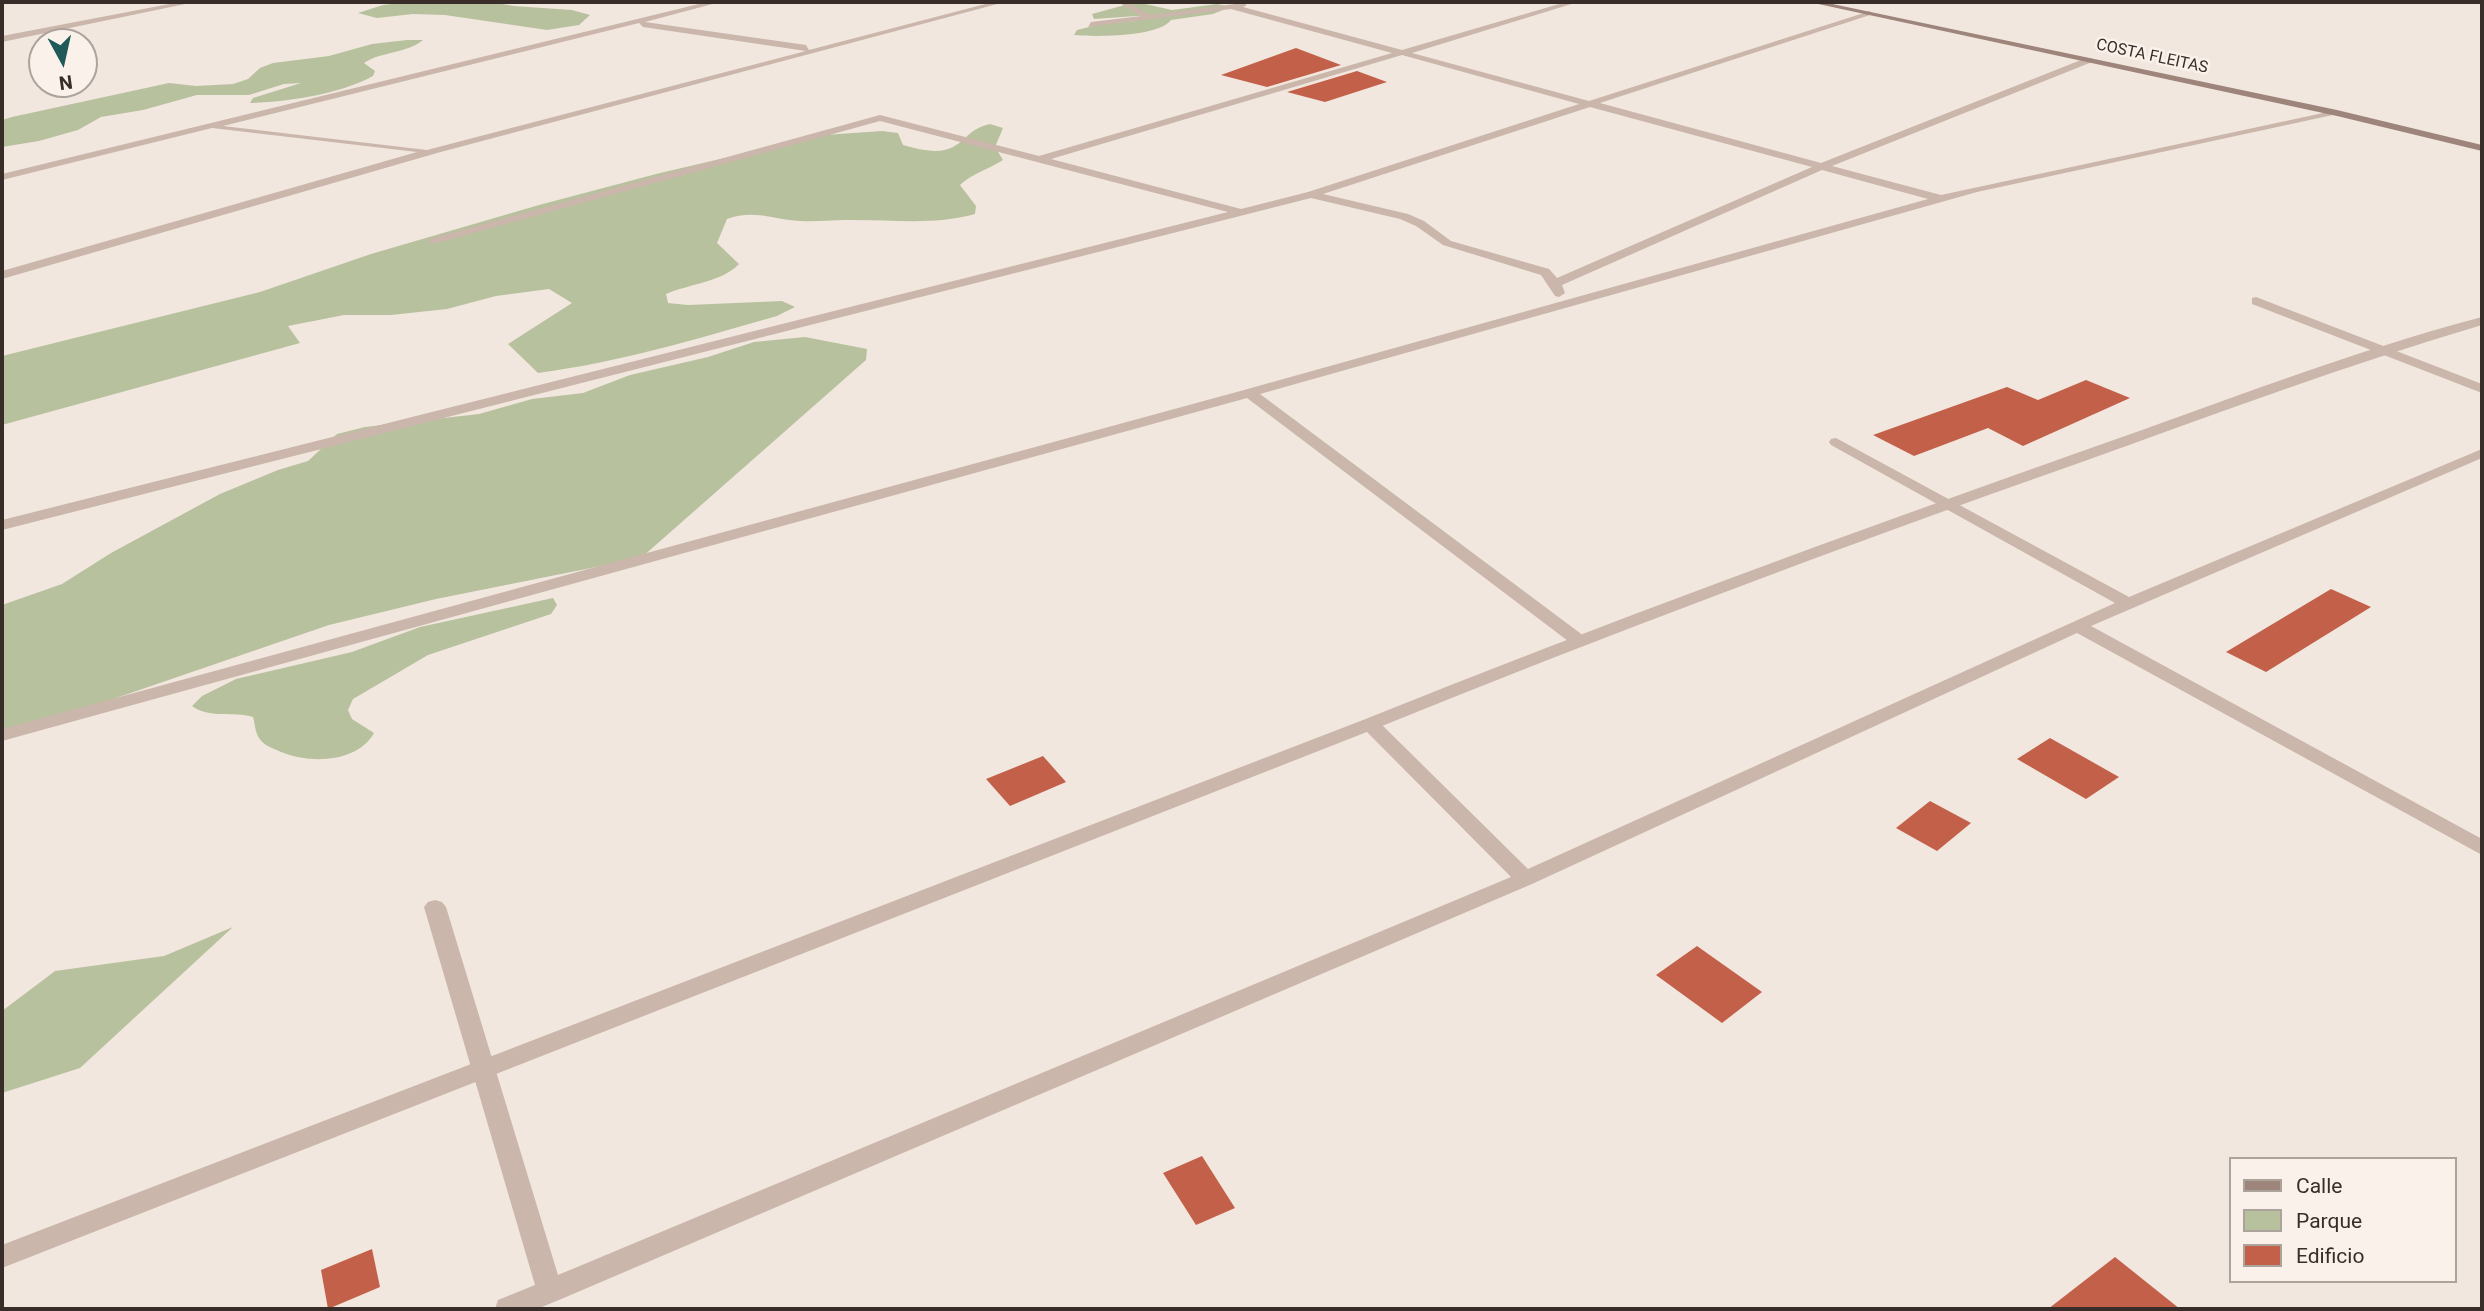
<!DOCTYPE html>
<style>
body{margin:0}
#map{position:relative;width:2484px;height:1311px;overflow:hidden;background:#f2e7de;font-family:Roboto,sans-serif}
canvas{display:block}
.frame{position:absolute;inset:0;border:4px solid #382d29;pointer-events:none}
.legend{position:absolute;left:2229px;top:1157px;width:228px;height:126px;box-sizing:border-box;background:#faf2ea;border:2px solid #aca39d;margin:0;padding:9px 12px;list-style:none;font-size:21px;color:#382d29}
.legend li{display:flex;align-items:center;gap:14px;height:35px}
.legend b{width:35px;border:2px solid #aca39d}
.north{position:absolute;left:28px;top:28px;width:70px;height:70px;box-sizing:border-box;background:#faf2ea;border:2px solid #aca39d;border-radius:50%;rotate:172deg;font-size:19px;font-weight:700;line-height:28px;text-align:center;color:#382d29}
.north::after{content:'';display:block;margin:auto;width:24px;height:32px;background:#1f5958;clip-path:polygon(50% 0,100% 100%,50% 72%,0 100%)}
</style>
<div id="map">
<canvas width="2484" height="1311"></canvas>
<div class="frame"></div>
<ul class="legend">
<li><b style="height:9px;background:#9e857b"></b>Calle</li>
<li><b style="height:19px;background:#b8c19e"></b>Parque</li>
<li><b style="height:19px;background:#c3604a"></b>Edificio</li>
</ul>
<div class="north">N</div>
</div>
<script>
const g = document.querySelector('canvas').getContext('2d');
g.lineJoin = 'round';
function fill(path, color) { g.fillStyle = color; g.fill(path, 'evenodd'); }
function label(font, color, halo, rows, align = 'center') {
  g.font = font + ' Roboto,sans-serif'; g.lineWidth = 5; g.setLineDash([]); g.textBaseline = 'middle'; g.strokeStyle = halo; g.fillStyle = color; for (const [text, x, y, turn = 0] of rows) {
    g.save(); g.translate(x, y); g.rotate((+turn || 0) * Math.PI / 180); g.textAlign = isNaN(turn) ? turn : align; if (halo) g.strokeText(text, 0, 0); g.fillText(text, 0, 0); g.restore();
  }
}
fill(new Path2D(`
 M409,2H491L514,6L572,10L590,15L579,25L547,30L445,15L413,14L377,18L358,13L383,5Z
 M1136,2L1172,10L1217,4L1230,7L1213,14L1171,20C1159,37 1095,37 1074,35L1077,30L1101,24L1135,21L1151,15L1094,19L1092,14Z
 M407,40H423C406,54 382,51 364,63L375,71L373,76C341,94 286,102 250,103L253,98L301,83L284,84L249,95H197L143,110L101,117L78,130L39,141L2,147V120L12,117L169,83L196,86L233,84L248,79L260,68L273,63L329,56L372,44Z
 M990,124L1003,128L995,147L1003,160C989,169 971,174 960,185L976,206L975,214C932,226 889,219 845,220C830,220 816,222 801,221C773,220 754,209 727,219L717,243L739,264C722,282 689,284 666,294L668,303L688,305L782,301L795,307L777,316C697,339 620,362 538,373L508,344L572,303L549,289L496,296L447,309L391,315H344L288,326L300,343L2,425V356L260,292L371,254L539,205L660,173L824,135L882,131L898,133L903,145C918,149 938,155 953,147C969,138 969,129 990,124Z
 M805,337L867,349L866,360L641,558L436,599L329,625L17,732L2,734V605L62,584L111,553L220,494L278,470L308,461L337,434L365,427L479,414L532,399L583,393L630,375L708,357L754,342Z
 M553,598L557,605L551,614L428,655L353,699L348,710L352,719L374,733C357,763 310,764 281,752C273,748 264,746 259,738C255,732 255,723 253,717C233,711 209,719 192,706L202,696L236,679L352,652L420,627Z
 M233,927L80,1068L2,1093V1011L55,971L164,956Z`), '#b8c19e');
fill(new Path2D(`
 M1296,48L1341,65L1267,87L1221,75Z
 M1357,71L1387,82L1325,102L1287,92Z
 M2086,380L2130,398L2023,446L1988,428L1914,456L1873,435L2007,387L2038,400Z
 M2331,589L2371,607L2266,672L2226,652Z
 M2050,738L2119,777L2086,799L2017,759Z
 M1043,756L1066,782L1010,806L986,779Z
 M1930,801L1971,823L1937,851L1896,828Z
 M1697,946L1762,992L1722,1023L1656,975Z
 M1202,1156L1235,1208L1196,1225L1163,1173Z
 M372,1249L380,1287L328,1309L321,1270Z
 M2115,1257L2180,1309H2048Z`), '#c3604a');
fill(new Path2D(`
 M707,2H720L645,22L806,45L809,50L993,2H1005L437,153L2,279V271L417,152L212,128L2,180V174ZM639,23L643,27L806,51L427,150L223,126Z
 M1118,2H1127L1150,15L1243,3L1247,5L1243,7L1402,50L1566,2H1578L1412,53L1589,101L1870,11V15L1600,103L1821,163L2086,58H2092V62L1832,166L1941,195L2337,110L2342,113L1977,192L1260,394L1584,636L1587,640L1584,644H1572L1247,398L2,741V729L1244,390L1928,199L1822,170L1562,285L1565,293L1559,297L1555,296L1541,275L1443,245L1416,226L1400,219L1311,198L2,530V520L1228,212L880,121L437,243H429V239L880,115L1039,156L1392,53L1231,9L1088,27L1091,22L1141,16ZM1402,55L1579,104L1308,192L1241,209L1051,159ZM1590,107L1812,167L1557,278L1549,269L1451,241L1424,221L1408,214L1323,194Z
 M2256,297L2482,384V393L2252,304V298Z
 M1836,438L2129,597L2482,449V458L2091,626L2482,839V855L2077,633L1532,884L559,1300L537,1309H495L498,1300L535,1285L424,907L428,902L435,900L442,902L446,907L558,1275L1511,877L1363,728L1361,724L1363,720H1377L1528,869L2115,603L1831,445L1829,442L1831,439Z`), '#cab6aa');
fill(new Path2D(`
 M180,2H195L2,42V36Z
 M2482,317V325C2346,365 2213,415 2079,463C1843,546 1609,634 1377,728L2,1268V1245L1363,720C1604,623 1847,534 2091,448C2220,403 2349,352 2482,317Z`), '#cab6aa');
fill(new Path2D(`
 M1809,2H1823L2337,110L2482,145V151L2337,116Z`), '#9e857b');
label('16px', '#382d29', '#faf2ea', [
 ["COSTA FLEITAS",2152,57,12]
]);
</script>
